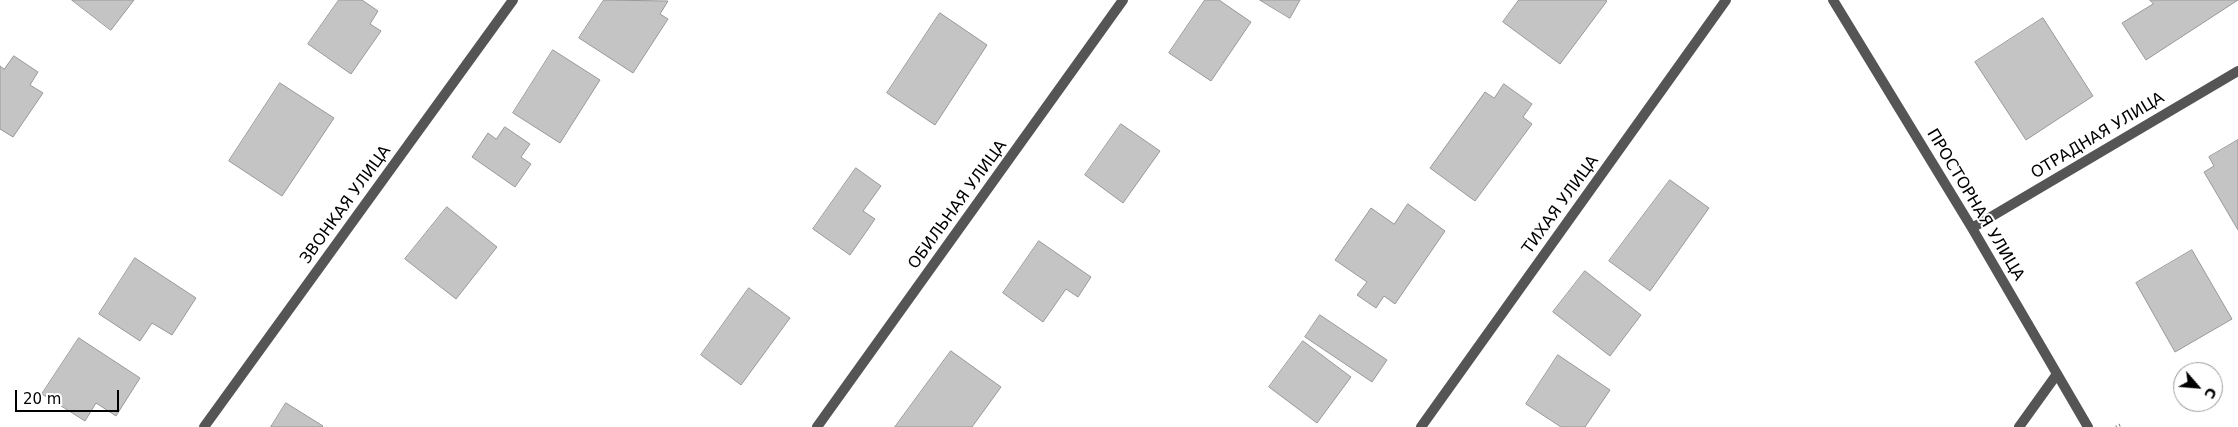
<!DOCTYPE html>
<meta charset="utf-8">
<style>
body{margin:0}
#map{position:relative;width:2238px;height:427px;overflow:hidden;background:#fff;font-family:"DejaVu Sans",sans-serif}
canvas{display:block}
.north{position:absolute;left:2173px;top:362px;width:50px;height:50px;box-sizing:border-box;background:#fff;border:1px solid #999;border-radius:50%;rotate:117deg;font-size:14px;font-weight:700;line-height:20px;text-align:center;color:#000}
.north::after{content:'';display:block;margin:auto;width:18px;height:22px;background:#000;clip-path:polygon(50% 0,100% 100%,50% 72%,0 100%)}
.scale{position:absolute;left:15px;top:390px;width:104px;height:22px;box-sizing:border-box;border:2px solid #000;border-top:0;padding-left:6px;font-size:15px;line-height:18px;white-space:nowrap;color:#000;-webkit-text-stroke:4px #fff;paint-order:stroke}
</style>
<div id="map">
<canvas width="2238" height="427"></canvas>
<div class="north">С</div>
<div class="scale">20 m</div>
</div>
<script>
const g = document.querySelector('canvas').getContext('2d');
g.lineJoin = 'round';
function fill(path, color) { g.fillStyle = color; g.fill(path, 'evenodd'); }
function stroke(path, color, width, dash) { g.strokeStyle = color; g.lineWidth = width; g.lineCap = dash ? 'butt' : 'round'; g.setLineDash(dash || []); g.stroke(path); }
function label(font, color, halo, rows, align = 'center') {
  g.font = font + ' "DejaVu Sans",sans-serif'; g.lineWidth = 4; g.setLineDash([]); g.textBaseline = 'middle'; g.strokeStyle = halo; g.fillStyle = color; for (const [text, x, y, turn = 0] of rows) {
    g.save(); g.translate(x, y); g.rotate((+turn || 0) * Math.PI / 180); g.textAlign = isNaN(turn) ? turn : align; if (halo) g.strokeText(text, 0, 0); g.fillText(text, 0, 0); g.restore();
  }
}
const building = new Path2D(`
 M72,0H134L111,30Z
 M339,0H362L378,11L370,24L381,31L351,74L308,44Z
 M604,0L668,1L660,14L668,19L633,73L579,38Z
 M1205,0H1219L1251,22L1211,81L1169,53Z
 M1260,0H1300L1290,18Z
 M1519,0H1605L1607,1L1560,64L1503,22Z
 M2150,0H2238L2146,60L2122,23L2153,4Z
 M940,13L987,45L935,125L887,93Z
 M2043,18L2093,96L2026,140L1975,62Z
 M553,50L600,80L560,143L513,113Z
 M14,56L38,72L30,85L43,93L13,137L0,129V66L4,69Z
 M280,83L334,118L282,196L229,161Z
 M1504,84L1532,104L1523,117L1532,124L1475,201L1430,168L1485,92L1494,98Z
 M1121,124L1160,151L1123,203L1085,175Z
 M505,127L530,144L521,157L531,164L515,187L472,157L488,133L496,139Z
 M2238,140V230L2204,172L2214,166L2209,157Z
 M856,168L881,186L863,211L875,219L850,255L813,229Z
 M1670,180L1709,208L1650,291L1609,261Z
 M1408,204L1445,231L1395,304L1384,296L1376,308L1357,295L1367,282L1335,260L1371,208L1394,224Z
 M447,207L497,247L456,299L405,259Z
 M1039,241L1091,277L1078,297L1066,289L1043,322L1003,293Z
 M2192,250L2232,319L2175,352L2136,283Z
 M135,258L196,298L172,335L152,323L140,341L99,314Z
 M1585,271L1641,315L1610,356L1553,312Z
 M749,288L790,318L741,385L701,355Z
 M1320,315L1387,360L1372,382L1305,337Z
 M79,338L140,378L116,416L96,403L85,421L42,394Z
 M1303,341L1351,377L1317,423L1269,387Z
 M951,351L1001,387L972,427H895Z
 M1558,355L1610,390L1585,427H1561L1526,404Z
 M286,403L323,426L322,427H271Z`);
fill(building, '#c4c4c4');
stroke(building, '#999', 1);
stroke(new Path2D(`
 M2116,427L2122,424`), '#777', 3, [1, 2.5]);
stroke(new Path2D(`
 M1833,0L1972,228L2088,427
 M1972,228L2238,71
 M204,427L513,0
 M817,427L1123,0
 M1421,427L1726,0
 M2019,427L2057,374`), '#555', 10);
label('16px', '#000', '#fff', [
 ["ОТРАДНАЯ УЛИЦА",2098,136,-31],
 ["ЗВОНКАЯ УЛИЦА",346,205,-54],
 ["ОБИЛЬНАЯ УЛИЦА",958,205,-54],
 ["ТИХАЯ УЛИЦА",1561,205,-54],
 ["ПРОСТОРНАЯ УЛИЦА",1975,205,59]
]);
</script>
